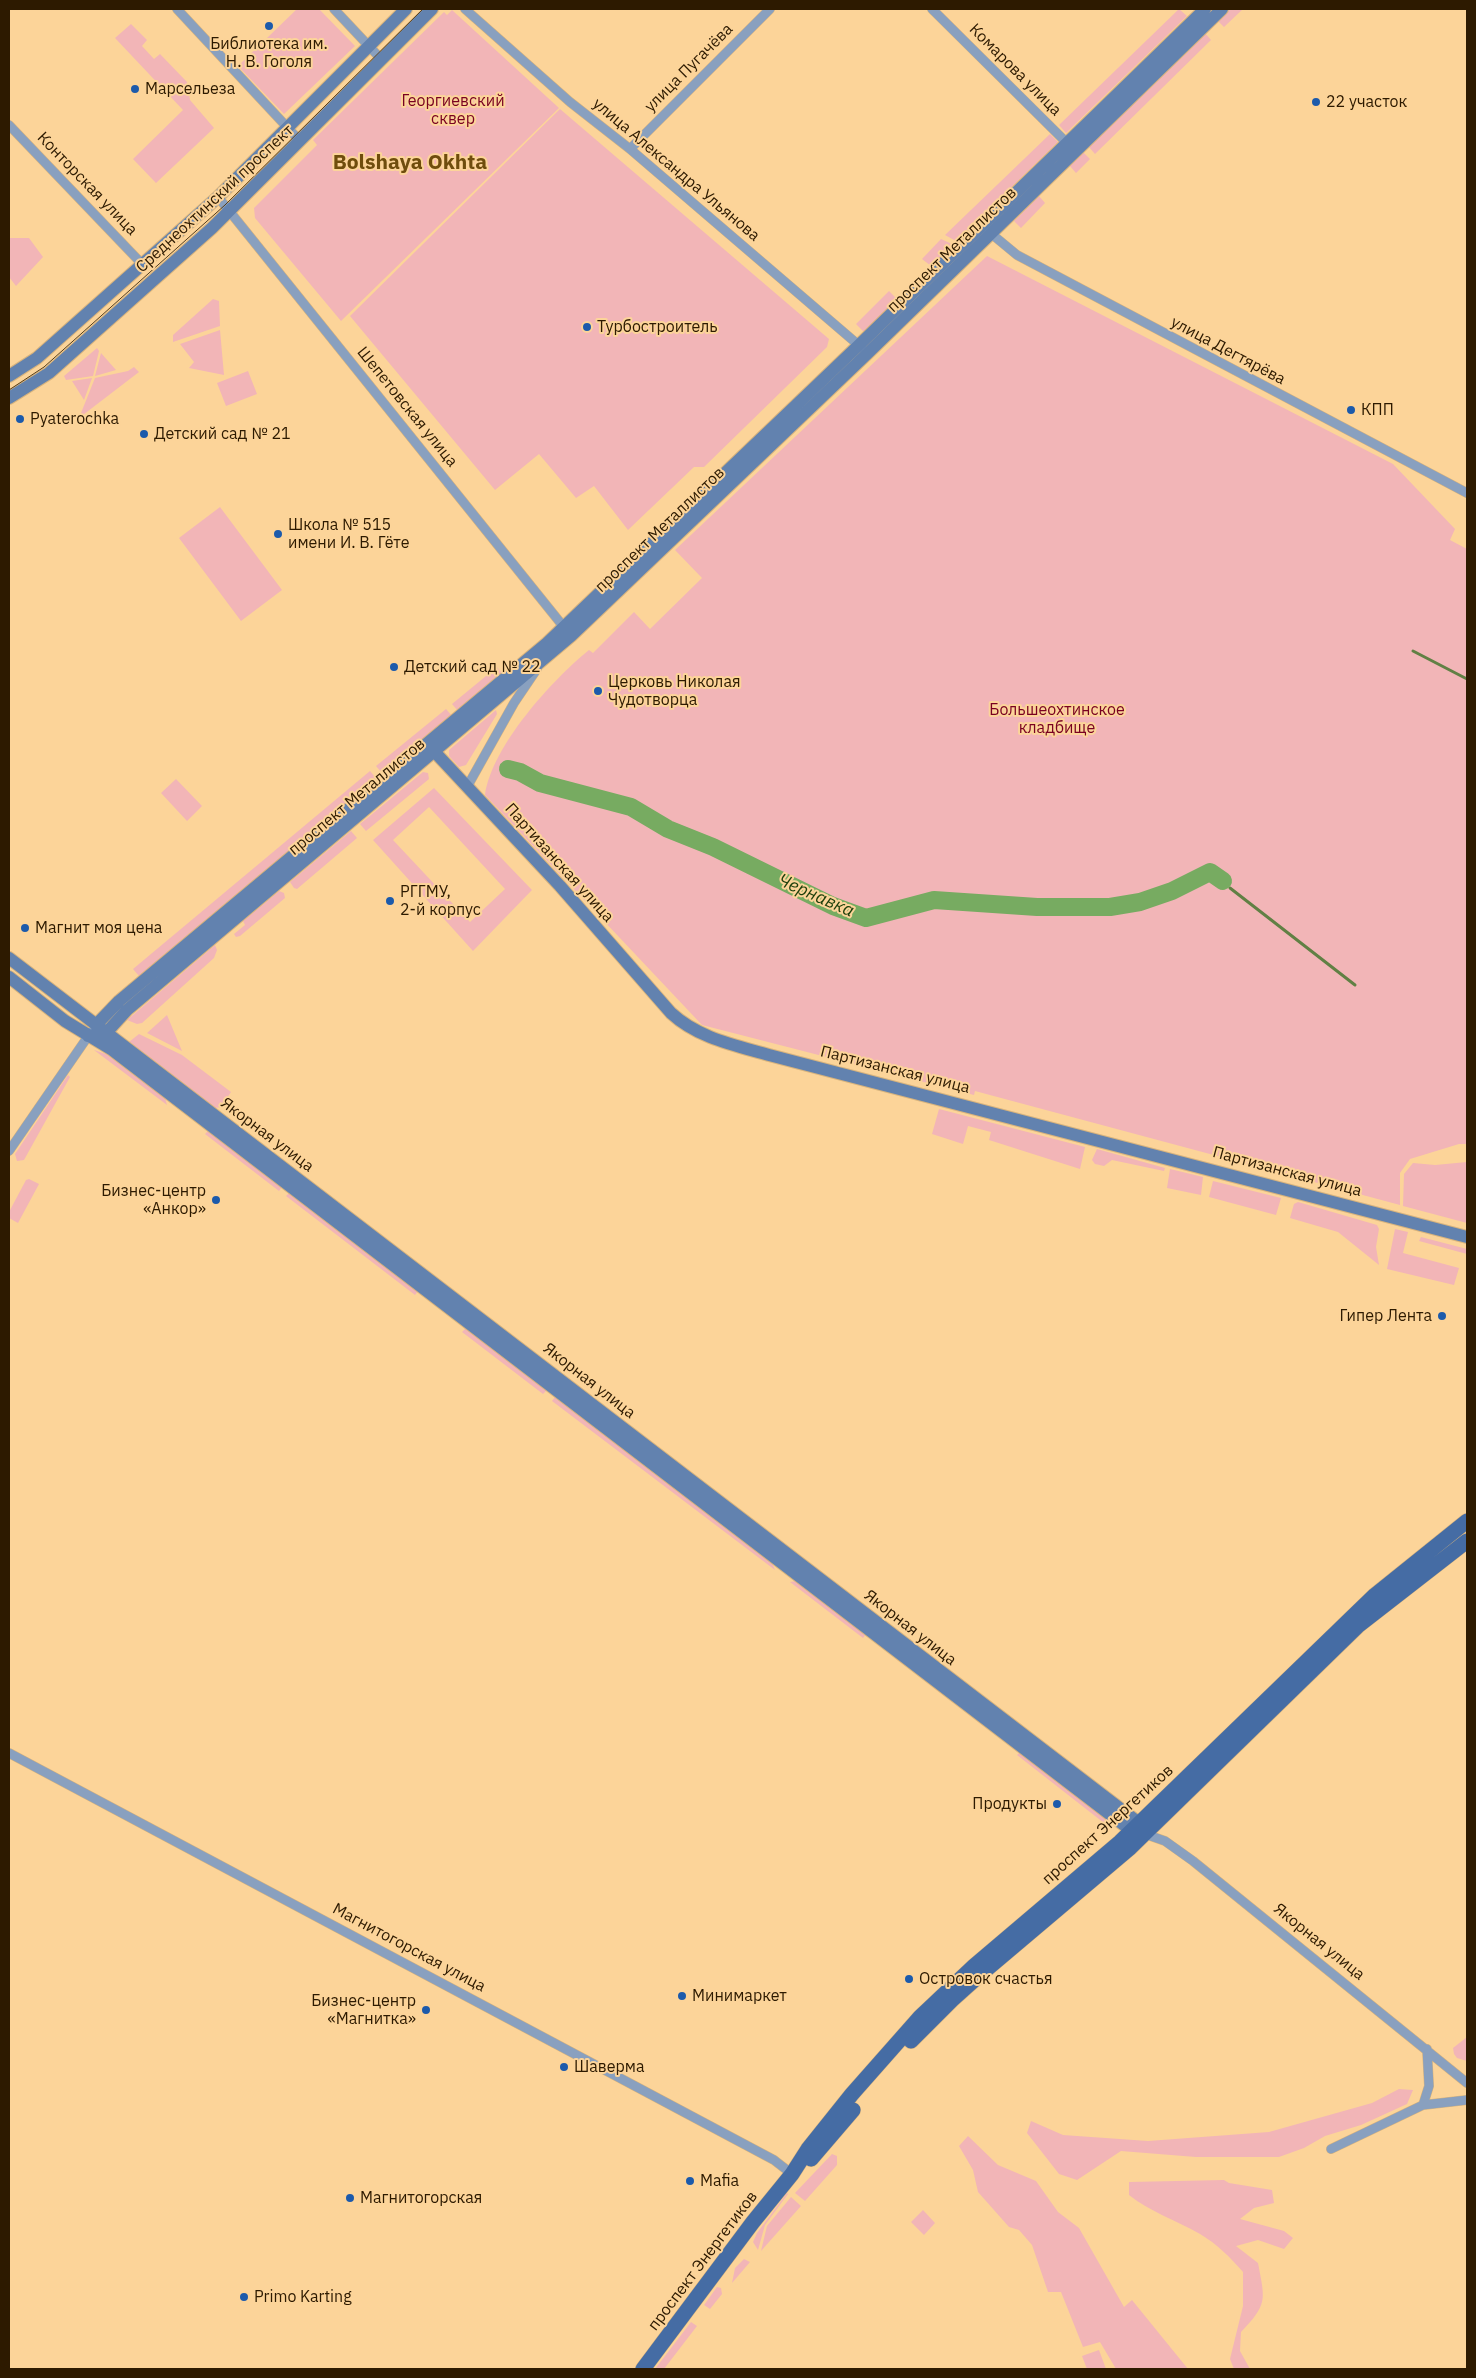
<!DOCTYPE html>
<meta charset="utf-8">
<style>
body{margin:0}
#map{position:relative;width:1476px;height:2378px;overflow:hidden;background:#fcd499;font-family:"IBM Plex Sans",sans-serif}
canvas{display:block}
.frame{position:absolute;inset:0;border:10px solid #2d1a00;pointer-events:none}
</style>
<div id="map">
<canvas width="1476" height="2378"></canvas>
<div class="frame"></div>
</div>
<script>
const g = document.querySelector('canvas').getContext('2d');
g.lineJoin = 'round';
function fill(path, color) { g.fillStyle = color; g.fill(path, 'evenodd'); }
function stroke(path, color, width, dash) { g.strokeStyle = color; g.lineWidth = width; g.lineCap = dash ? 'butt' : 'round'; g.setLineDash(dash || []); g.stroke(path); }
function label(font, color, halo, rows, align = 'center') {
  g.font = font + ' "IBM Plex Sans",sans-serif'; g.lineWidth = 4; g.setLineDash([]); g.textBaseline = 'middle'; g.strokeStyle = halo; g.fillStyle = color; for (const [text, x, y, turn = 0] of rows) {
    g.save(); g.translate(x, y); g.rotate((+turn || 0) * Math.PI / 180); g.textAlign = isNaN(turn) ? turn : align; if (halo) g.strokeText(text, 0, 0); g.fillText(text, 0, 0); g.restore();
  }
}
fill(new Path2D(`
 M297,9H319L355,46L284,114L238,66Z
 M1179,9L1187,16L1066,133L1059,125Z
 M1230,9H1243L1224,27L1218,21Z
 M452,10L559,108L341,321L255,218L254,208L317,145L313,140L444,12L447,15Z
 M131,24L147,40L142,46L154,59L160,54L187,82L190,100L214,128L156,183L133,159L183,110L115,38Z
 M1205,33L1211,40L1095,154L1088,146Z
 M560,109L829,339L827,347L704,467H694L628,530L594,486L576,498L539,454L495,490L350,316Z
 M1050,134L1058,142L956,241L945,235Z
 M1082,151L1090,159L1076,173L1069,165Z
 M1039,196L1045,203L1021,228L1014,221Z
 M9,238H29L43,257L16,286L9,277Z
 M941,239L952,244L931,266L922,259Z
 M987,256L1393,464L1455,529L1450,540L1467,549V1144H1459L1410,1159L1400,1173V1205L975,1091L974,1095L702,1025L485,795C492,746 552,680 589,650L593,653L634,612L650,629L702,578L675,550Z
 M889,291L898,300L865,333L856,324Z
 M213,299L219,301L220,326L173,342V335Z
 M220,330L224,375L189,368L194,362L180,344Z
 M97,348L99,351L93,376L66,380L64,376Z
 M101,353L116,370L95,376Z
 M134,367L139,372L79,418L95,378L128,371Z
 M248,371L257,394L226,406L217,383Z
 M92,378L84,400L72,381Z
 M220,507L282,590L241,621L179,538Z
 M497,667L502,673L458,711L452,704Z
 M446,709L452,716L382,773L376,766Z
 M496,710L497,714L466,765L459,767L449,756V750Z
 M370,771L376,778L139,976L133,969Z
 M423,772L428,773L429,779L366,831L360,824Z
 M176,779L202,806L187,821L161,793Z
 M434,788L532,890L473,951L373,840ZM429,807L505,889L470,922L393,840Z
 M351,831L357,838L297,889L294,888L290,882Z
 M279,891L284,893L285,898L240,936L236,937L234,934L245,925L243,921Z
 M215,945L217,950L214,958L142,1023L137,1024L127,1020Z
 M167,1015L182,1051L147,1033Z
 M139,1034L182,1055L231,1092L221,1107L215,1108L129,1042Z
 M94,1050L106,1054L165,1098L167,1105Z
 M68,1075L70,1077L24,1160L17,1161L15,1154Z
 M939,1109L1085,1147L1080,1169L989,1140L991,1132L968,1126L963,1144L932,1134Z
 M208,1131L282,1187L279,1191L205,1134Z
 M1097,1149L1165,1168L1164,1171L1112,1160L1104,1166L1095,1164L1092,1160Z
 M1467,1162V1223L1403,1206L1404,1174L1413,1163L1435,1165Z
 M1170,1169L1203,1177L1201,1195L1167,1188Z
 M29,1179L39,1184L18,1223L9,1218V1212L26,1180Z
 M1213,1181L1281,1198L1276,1215L1209,1197Z
 M289,1193L418,1291L415,1295L286,1196Z
 M1298,1202L1377,1225L1379,1229L1376,1247L1379,1265L1338,1232L1290,1218L1294,1204Z
 M1395,1229L1408,1232L1403,1253L1459,1268L1454,1285L1387,1269Z
 M1421,1237L1467,1249V1254L1419,1241Z
 M466,1328L547,1390L543,1394L462,1332Z
 M555,1397L772,1563L775,1570L552,1401Z
 M796,1581L866,1634L863,1638L790,1582Z
 M1020,1752L1107,1820L1104,1823L1017,1755Z
 M1467,2037V2061L1457,2058L1454,2054L1453,2048Z
 M1399,2089L1413,2090L1407,2104L1361,2125L1325,2136L1304,2148L1279,2157H1196L1121,2151L1077,2180L1059,2174L1027,2133L1031,2121L1063,2135L1148,2141L1269,2132L1372,2103Z
 M968,2136L998,2165L1036,2181L1058,2212L1079,2228L1124,2307L1132,2300L1188,2369H1116L1100,2342L1083,2347L1061,2292H1048L1032,2245L1019,2230L1009,2227L978,2192L973,2170L959,2146Z
 M832,2154L837,2156V2165L805,2201L795,2193Z
 M1224,2180L1229,2183L1272,2190L1274,2203L1254,2208L1240,2219L1284,2231L1293,2238L1284,2249L1258,2240L1236,2246L1258,2263C1265,2300 1268,2304 1241,2332L1240,2351L1250,2369H1234L1230,2359L1243,2306V2272C1230,2257 1217,2244 1200,2234C1176,2220 1150,2212 1129,2195V2182Z
 M787,2193L788,2194L765,2225L758,2250L753,2242L757,2233Z
 M791,2197L801,2206L761,2251L767,2226Z
 M923,2210L935,2223L924,2235L911,2222Z
 M744,2259L750,2262L732,2283L735,2268Z
 M717,2287L721,2288L722,2294L710,2309L704,2305Z
 M691,2322L697,2326L664,2369H655Z
 M1099,2350L1106,2369H1087L1082,2356Z`), '#f2b5b7');
stroke(new Path2D(`
 M1413,651L1467,679
 M1230,888L1355,985`), '#618044', 3);
stroke(new Path2D(`
 M508,769L520,772L540,783L631,807L668,829L713,847L833,906L866,918L934,900L1037,907H1110L1140,902L1172,891L1210,872L1223,881`), '#77ab61', 18);
const street = new Path2D(`
 M177,9L300,141
 M334,9L381,59
 M465,9L570,102L630,149L862,348
 M932,9L1070,146
 M9,125L143,265
 M630,149L770,9
 M218,197L567,631
 M988,231L1017,255L1467,493
 M467,787L514,703L537,669
 M9,1151L91,1032
 M9,1753L774,2160L792,2174
 M1145,1834L1165,1841L1193,1861L1467,2083
 M1423,2105L1429,2086L1427,2049
 M1331,2149L1423,2105L1467,2100`);
const secondary = new Path2D(`
 M9,376L37,358L218,197L406,9
 M9,398L49,373L212,228L432,9
 M431,748L560,886L671,1013C698,1038 734,1045 769,1055L1467,1237
 M9,958L1139,1823L1143,1831
 M9,977L65,1021L111,1049L1112,1816L1132,1831L1141,1833
 M96,1025L119,1001L547,643L859,345L1205,9
 M88,1036L106,1033L127,1010L571,636L868,353L1222,9`);
const primary = new Path2D(`
 M911,2041L952,2000L981,1974L1130,1848L1359,1625L1467,1541
 M811,2159L853,2110
 M643,2369L753,2222L792,2174L808,2149L852,2094L920,2017L974,1966L1120,1842L1375,1595L1467,1521`);
stroke(street, '#d7b37d', 10);
stroke(secondary, '#d7b37d', 14);
stroke(primary, '#d7b37d', 16);
stroke(street, '#89a0bf', 9);
stroke(secondary, '#6282af', 12);
stroke(primary, '#456ca4', 15);
stroke(new Path2D(`
 M9,390L44,367L225,205L423,9`), '#543d1d', 1);
for (const [x, y, r, color] of [
 [269,26,5,"#1c5aab"],
 [135,89,5,"#1c5aab"],
 [1316,102,5,"#1c5aab"],
 [587,327,5,"#1c5aab"],
 [1351,410,5,"#1c5aab"],
 [20,419,5,"#1c5aab"],
 [144,434,5,"#1c5aab"],
 [278,534,5,"#1c5aab"],
 [394,667,5,"#1c5aab"],
 [598,691,5,"#1c5aab"],
 [390,901,5,"#1c5aab"],
 [25,928,5,"#1c5aab"],
 [216,1200,5,"#1c5aab"],
 [1442,1316,5,"#1c5aab"],
 [1057,1804,5,"#1c5aab"],
 [909,1979,5,"#1c5aab"],
 [682,1996,5,"#1c5aab"],
 [426,2010,5,"#1c5aab"],
 [564,2067,5,"#1c5aab"],
 [690,2181,5,"#1c5aab"],
 [350,2198,5,"#1c5aab"],
 [244,2297,5,"#1c5aab"]
]) { const dot = new Path2D(); dot.arc(x, y, r, 0, 2 * Math.PI); g.fillStyle = color; g.fill(dot); stroke(dot, '#fcd499', 2); }
label('16px', '#2d1a00', '#fcd499', [
 ["Библиотека им.",269,44,"center"],
 ["Н. В. Гоголя",269,62,"center"],
 ["Марсельеза",145,89],
 ["22 участок",1326,102],
 ["Турбостроитель",597,327],
 ["КПП",1361,410],
 ["Pyaterochka",30,419],
 ["Детский сад № 21",154,434],
 ["Школа № 515",288,525],
 ["имени И. В. Гёте",288,543],
 ["Детский сад № 22",404,667],
 ["Церковь Николая",608,682],
 ["Чудотворца",608,700],
 ["РГГМУ,",400,892],
 ["2-й корпус",400,910],
 ["Магнит моя цена",35,928],
 ["Бизнес-центр",206,1191,"right"],
 ["«Анкор»",206,1209,"right"],
 ["Гипер Лента",1432,1316,"right"],
 ["Продукты",1047,1804,"right"],
 ["Островок счастья",919,1979],
 ["Минимаркет",692,1996],
 ["Бизнес-центр",416,2001,"right"],
 ["«Магнитка»",416,2019,"right"],
 ["Шаверма",574,2067],
 ["Mafia",700,2181],
 ["Магнитогорская",360,2198],
 ["Primo Karting",254,2297]
], 'left');
label('16px', '#2d1a00', '#fcd499', [
 ["улица Пугачёва",689,68,-45],
 ["Комарова улица",1015,70,45],
 ["улица Александра Ульянова",676,170,40],
 ["Конторская улица",87,184,46],
 ["Среднеохтинский проспект",215,199,-43],
 ["проспект Металлистов",952,250,-44],
 ["улица Дегтярёва",1228,351,28],
 ["Шепетовская улица",407,407,51],
 ["проспект Металлистов",660,530,-44],
 ["проспект Металлистов",357,797,-40],
 ["Партизанская улица",559,863,48],
 ["Партизанская улица",895,1070,14],
 ["Якорная улица",267,1135,37],
 ["Партизанская улица",1287,1172,15],
 ["Якорная улица",589,1381,38],
 ["Якорная улица",910,1628,38],
 ["проспект Энергетиков",1108,1825,-42],
 ["Якорная улица",1319,1942,39],
 ["Магнитогорская улица",409,1948,28],
 ["проспект Энергетиков",703,2261,-53]
]);
label('16px', '#790121', '#fcd499', [
 ["Георгиевский",453,101],
 ["сквер",453,119],
 ["Большеохтинское",1057,710],
 ["кладбище",1057,728]
]);
label('italic 18px', '#1d3f0b', '#fcd499', [
 ["Чернавка",816,896,24]
]);
label('bold 21px', '#6f4d0d', '#fcd499', [
 ["Bolshaya Okhta",410,163]
]);
</script>
